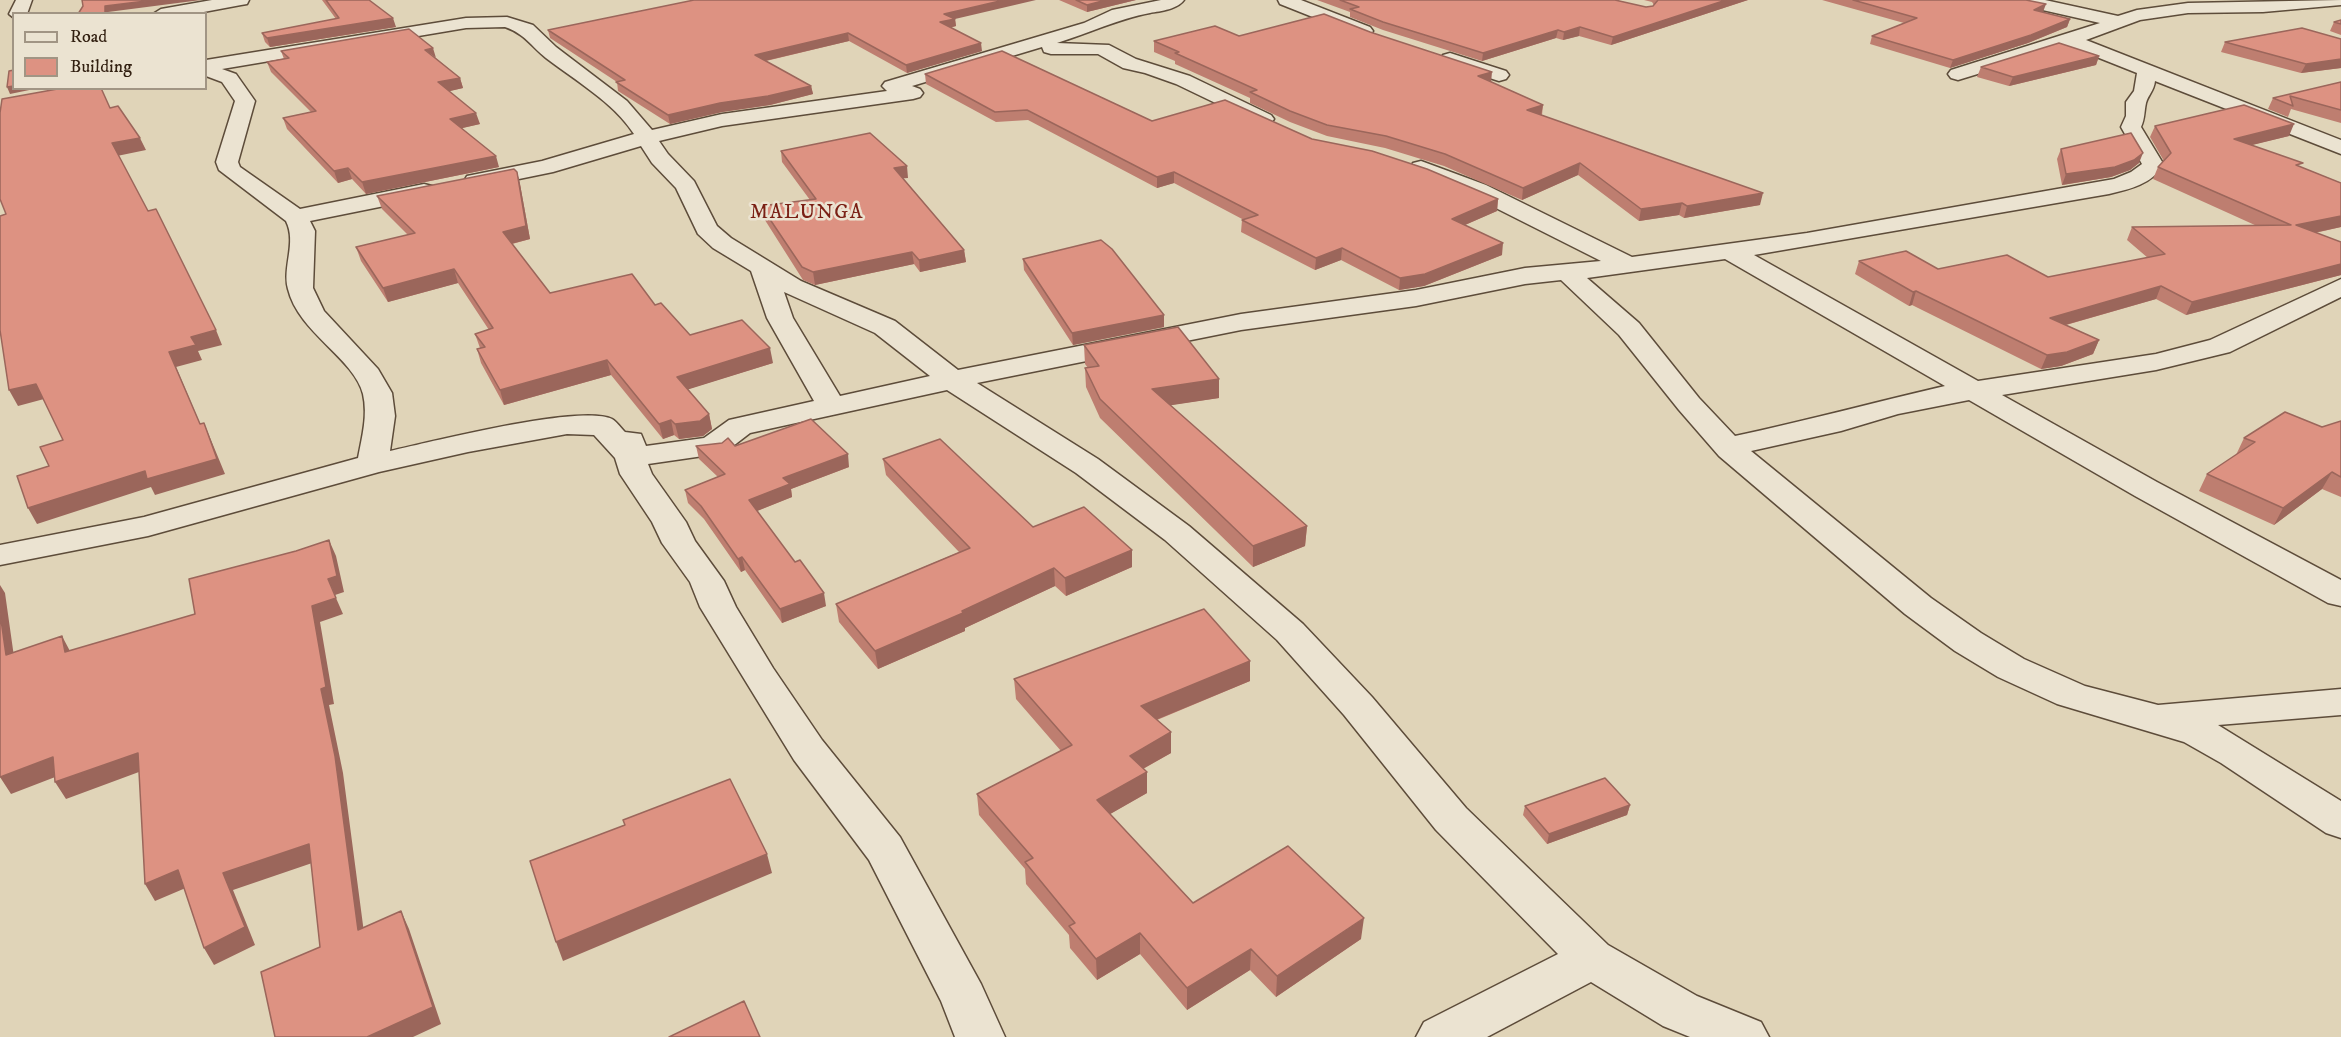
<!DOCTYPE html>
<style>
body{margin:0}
#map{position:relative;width:2341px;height:1037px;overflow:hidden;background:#e0d4b8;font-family:"IM FELL DW Pica",serif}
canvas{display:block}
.legend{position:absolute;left:12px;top:12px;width:195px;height:78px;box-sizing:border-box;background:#ebe3d1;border:2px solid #a19584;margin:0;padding:8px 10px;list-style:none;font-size:18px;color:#311f10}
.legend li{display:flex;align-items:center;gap:12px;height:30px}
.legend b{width:30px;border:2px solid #a19584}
</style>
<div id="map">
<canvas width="2341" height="1037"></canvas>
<ul class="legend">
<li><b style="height:8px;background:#ebe3d1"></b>Road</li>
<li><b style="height:16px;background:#dd9282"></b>Building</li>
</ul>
</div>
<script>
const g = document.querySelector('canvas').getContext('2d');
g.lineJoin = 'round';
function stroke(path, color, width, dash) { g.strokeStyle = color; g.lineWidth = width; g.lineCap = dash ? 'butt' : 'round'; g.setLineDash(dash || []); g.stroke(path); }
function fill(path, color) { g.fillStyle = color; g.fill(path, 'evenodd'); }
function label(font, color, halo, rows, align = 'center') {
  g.font = font + ' "IM FELL DW Pica",serif'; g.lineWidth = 5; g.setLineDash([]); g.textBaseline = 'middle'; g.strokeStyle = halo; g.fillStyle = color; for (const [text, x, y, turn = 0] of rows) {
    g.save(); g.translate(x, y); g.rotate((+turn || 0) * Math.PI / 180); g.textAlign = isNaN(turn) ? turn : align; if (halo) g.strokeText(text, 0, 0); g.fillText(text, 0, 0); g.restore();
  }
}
const street = new Path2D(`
 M16,0H32L27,14H14V18L9,14Z
 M212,0H249L247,4L241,5L193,14H153L161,9Z
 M1161,0H1184C1178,9 1161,11 1150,13C1118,19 1089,33 1057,43L1109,45L1136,59L1190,76L1271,115L1274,119L1271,123L1264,125L1257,123L1176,84L1145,73L1123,68L1098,54H1051L1044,52L1042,47L912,86L920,89L923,93L920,97L913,99L722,126L659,141L668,154L694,181L717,226L731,238L801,281L895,321L958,370L1241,314L1416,290L1525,268L1601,261L1470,195L1413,173L1410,168L1413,163L1421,161L1486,185L1632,257L1807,233L2114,179L2131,172L2142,164L2121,127L2126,116V102L2134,91L2137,73L2069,46L1958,80L1951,78L1948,74L1951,70L2100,23L2016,4L2014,0H2045L2118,16L2137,10L2188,3L2341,0V5L2263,12L2188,13L2140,20L2086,40L2341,140V154L2155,81C2154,91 2148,95 2146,103C2144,112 2145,118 2141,127L2164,165C2151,184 2131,189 2109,194L1754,255L1978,381L2156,354L2210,340L2341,279V297L2230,352L2156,370L2002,395L2157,482L2341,580V606L2328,603L2135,496L1969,400L1898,414L1841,431L1751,451L1931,598L1981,633L2024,659L2085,686L2158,705L2341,689V715L2218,725L2341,801V838L2326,833L2221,763L2184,742L2057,704L1998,677L1955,651L1905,614L1719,456L1679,410L1619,335L1561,280L1525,284L1416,306L1241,330L977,383L1098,459L1189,526L1303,624L1372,697L1466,808L1608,945L1697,996L1761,1022L1769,1037H1690L1663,1026L1591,982L1487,1037H1416L1424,1022L1558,954L1436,830L1344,715L1277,640L1165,540L1076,473L947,390L750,433L724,453L648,464L652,474L686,522L695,541L724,581L736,607L773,668L822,740L900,837L981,984L1005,1037H955L941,1001L869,860L794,760L700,607L690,582L662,543L652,522L620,474L615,458L594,435L567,434L468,452L379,472L148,536L0,565V545L144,517L358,458C362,437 368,415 363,394C354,358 298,332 288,289C282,267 297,243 286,221L219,170L216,162L235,101L222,82L206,76V60L466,18L507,17L533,25L556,47L627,101L652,130L722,114L887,91L882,86L885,82L1084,23L1112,10ZM505,27C525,34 530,45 546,58C576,81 613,102 634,134L542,161L467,176L464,181L467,186L475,188L553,172L641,146L652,163L676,188L698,234L713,248L751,271L767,318L814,401L729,420L704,438L646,446L641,434L625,432C621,428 617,422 612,419C580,404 431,442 390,451L395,416L392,393L378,369L324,311L313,288L315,231L310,221L424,198L432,196L435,191L432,186L424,184L300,209L240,167L238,162L255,101L236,74L222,69L466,28ZM1725,259L1945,386C1875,402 1806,421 1735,436L1699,398L1639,323L1587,278ZM784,292L875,333L930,376L840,396L793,318Z
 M1278,0H1301L1370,27L1373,31L1370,35H1358L1280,4Z
 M1450,53L1506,71L1509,75L1506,79L1499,81L1443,63L1441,59L1443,55Z`);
stroke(street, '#5d4c3a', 3);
fill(street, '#ebe3d1');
fill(new Path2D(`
 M322,0H369L396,27L270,47L265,42L262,33L336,19Z
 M1059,0H1136L1087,12Z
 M1317,0H1615L1646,7L1653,6L1654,5L1652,2L1644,0H1748L1611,45L1579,36L1563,40L1556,38L1482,61L1383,30L1350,17V12Z
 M1822,0H2026L2043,12L2070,19L2067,27L2028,43L1950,68L1870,44L1872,36L1904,23Z
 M955,19L956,26L950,28L982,51L907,73L849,41L766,61L811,86L813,94L770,105L722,112L670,124L618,91L617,82L550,38L548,30Z
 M2341,20V35L2330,31L2334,22Z
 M1239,36L1491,82L1543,105L1542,115L1760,205L1684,218L1679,215L1639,221L1578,175L1522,200L1444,166L1385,148L1327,136L1290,122L1250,103V98L1175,64V61L1154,52V41Z
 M2341,39V68L2301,73L2221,52L2225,42Z
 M281,51L436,58L460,78L463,88L449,91L480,124L462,128L499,167L366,194L352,179L338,183L287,129L283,118L311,112L271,72L267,62L284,59Z
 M2099,56L2096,65L2009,86L1977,77L1981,67Z
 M925,74L1152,121L1312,139L1498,199L1497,211L1465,225L1502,255L1424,286L1399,290L1341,260L1315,270L1241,232L1242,220H1244L1174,183L1157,188L1028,120L996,122L926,84Z
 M2341,82V123L2291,109L2288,117L2268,109L2273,98Z
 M2155,126L2289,136L2251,145L2301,167L2341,183V227L2315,233L2341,242V275L2186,315L2156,299L2066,325L2099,340L2093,354L2061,366L2041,369L1912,305L1909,306L1855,274L1859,261L1938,269L2048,277L2148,258L2127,240L2132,227L2257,226L2153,179L2158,167L2164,161L2150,137Z
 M2061,149L2139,163L2130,170L2111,177L2062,185L2057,159Z
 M781,151L908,178H903L964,250L966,262L920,272L914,264L815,285L803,280L763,217L761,206L810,200L782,162Z
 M517,172L520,184L530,239L512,244L550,293L655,305L690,335L773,363L688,389L709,414L712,429L703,436L679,439L674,435L663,439L611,375L504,405L481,363L477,349L480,348L475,334L489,330L458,283L388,302L361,261L356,247L408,235L382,209L377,196Z
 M1023,259L1164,315V327L1073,345L1024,270Z
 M1084,345L1219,398L1170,405L1307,526L1305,546L1253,567L1100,418L1086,387L1085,368H1088L1085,364Z
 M2341,421V497L2322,489L2274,525L2199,491L2207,474L2236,455L2244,438L2322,427Z
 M696,446H735L849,467L791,489L792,497L757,511L826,606L782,623L745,570L741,572L704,519L688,503L685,490L718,477L699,459Z
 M883,459L1033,527L1132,567L1066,596L1055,586L965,628V631L878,669L839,622L836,604L959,552L886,475Z
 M1014,679L1250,681L1157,720L1171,753L1143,769L1147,793L1110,814L1193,903L1361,939L1276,997L1250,970L1187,1010L1140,954L1097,980L1070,948L1069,935L1026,884L1025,869L979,815L977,794L1061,751L1016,699Z
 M1630,805L1627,815L1547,844L1523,815L1525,806Z`), '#be7e70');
fill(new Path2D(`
 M154,0H201L108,12V14H105V6Z
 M1004,0H1036L955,19L956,26L940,30V22L944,14Z
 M1106,0H1136L1087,12V5Z
 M1726,0H1748L1611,45L1613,37Z
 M2046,4L2043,12L2034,10Z
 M393,18L396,27L270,47L267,38Z
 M2070,19L2067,27L2028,43L1950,68L1953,60Z
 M1580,27L1579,36L1563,40L1564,32Z
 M1558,30L1556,38L1482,61L1483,53Z
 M848,33L849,41L756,63L755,55Z
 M981,43L982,51L907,73L906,65Z
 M433,48L436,58L425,50Z
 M2099,56L2096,65L2009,86L2013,77Z
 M2341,59V68L2301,73L2306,64Z
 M1492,72L1491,83L1478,76Z
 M460,78L463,88L442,93L438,82Z
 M14,86V88H39L10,94L7,87Z
 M811,86L813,94L770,105L722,112L670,124L668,115L720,103Z
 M1543,105L1541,116L1527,110Z
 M476,113L480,124L454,130L450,119Z
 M2294,124L2289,136L2228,151L2234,139Z
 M140,138L146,150L117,156L112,143Z
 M2143,153L2139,163L2130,170L2111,177L2062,185L2066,174Z
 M496,156L499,167L366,194L362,182Z
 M1580,163L1578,175L1522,200L1523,188Z
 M907,166L908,178L895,179L894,168Z
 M348,168L352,179L338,183L334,171Z
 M517,172L520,184L530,239L507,245L503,232Z
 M1174,172V183L1157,188V177Z
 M1763,193L1760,205L1684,218L1687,206Z
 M1498,199L1497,211L1451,231L1452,219Z
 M1682,203L1679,215L1639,221L1641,209Z
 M2341,216V227L2290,238L2296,225Z
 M1503,243L1502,255L1424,286L1399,290L1400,278Z
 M1342,248L1341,260L1315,270L1316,258Z
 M964,250L966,262L920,272L919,260Z
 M912,252L914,264L815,285L813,272Z
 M2341,264V275L2186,315L2192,302Z
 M454,269L458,283L388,302L383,288Z
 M2161,286L2156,299L2044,331L2050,318Z
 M1916,291L1912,305L1909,306L1913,292Z
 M1164,315V327L1073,345L1072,333Z
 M216,330L222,345L198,351L202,360L176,367L207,440L169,352L191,337Z
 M2099,340L2093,354L2061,366L2041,369L2047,355Z
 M770,348L773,363L680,392L677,377Z
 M607,360L611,375L504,405L500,390Z
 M1219,379V398L1153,408L1152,389Z
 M36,384L44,399L18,406L9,390Z
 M709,414L712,429L703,436L679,439L675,424Z
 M671,420L674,435L663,439L659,424Z
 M204,423L225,474L155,495L151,487L37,524L28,508Z
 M848,454L849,467L791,489L792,497L752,513L749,500L783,478Z
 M2332,472L2322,489L2274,525L2283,508Z
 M1307,526L1305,546L1253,567V546Z
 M329,540L336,556L344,592L335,595L328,579Z
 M1132,550V567L1066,596L1065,578Z
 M742,557L745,570L741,572L738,559Z
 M1054,568L1055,586L965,628V631L878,669L875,651Z
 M0,585L5,593L16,671L6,655L0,613Z
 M824,593L826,606L782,623L780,609Z
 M336,598L343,614L320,622L334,704L329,705L343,773L366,948L358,930L321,689L312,606Z
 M62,636L71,653L65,652Z
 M1250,661V681L1141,726V706Z
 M1171,732V753L1130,776V756Z
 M138,753L147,769L66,799L55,782Z
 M53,757L63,774L11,794L0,777Z
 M1147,772V793L1098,821L1097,800Z
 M1630,805L1627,815L1547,844L1549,834Z
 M309,844L318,861L233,890L255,945L214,965L204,948L223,873Z
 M767,854L772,873L563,961L556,942Z
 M178,870L188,887L155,901L145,884Z
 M401,911L409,929L441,1024L413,1037H367Z
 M1364,918L1361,939L1276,997L1277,976Z
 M1140,933V954L1097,980L1096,959Z
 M1251,949L1250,970L1187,1010V988Z`), '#9b665b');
const building = new Path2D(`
 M82,0H154L105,6V14H78L83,6Z
 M326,0H369L393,18L267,38L262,33L339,18Z
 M694,0H1004L944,14L955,19L940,22L981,43L906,65L848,33L755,55L811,86L768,96L720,103L668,115L616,82L625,80L548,30Z
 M1076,0H1106L1087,5Z
 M1340,0H1615L1646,7L1653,6L1658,0H1726L1613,37L1580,27L1564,32L1558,30L1483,53L1383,22L1350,9L1359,7Z
 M1853,0H2026L2046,4L2034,10L2070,19L2031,35L1953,60L1872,36L1917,18Z
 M1324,14L1370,32L1492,72L1478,76L1543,105L1527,110L1763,193L1687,206L1682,203L1641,209L1580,163L1523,188L1445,154L1386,136L1327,125L1290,111L1250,92L1257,90L1175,53L1179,52L1154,41L1215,26L1239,36Z
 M2341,20V24L2334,22Z
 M2302,28L2341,39V59L2306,64L2225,42Z
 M409,29L433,48L425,50L460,78L438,82L476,113L450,119L496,156L362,182L348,168L334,171L283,118L316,111L267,62L289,58L281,51Z
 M2059,43L2099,56L2013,77L1981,67Z
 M1002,51L1152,121L1225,100L1312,139L1372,151L1427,169L1498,199L1452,219L1503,243L1425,274L1400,278L1342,248L1316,258L1242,220L1258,215L1174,172L1157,177L1027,110L995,112L925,74Z
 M14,70V86L7,87L9,71Z
 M2341,82V110L2290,96L2293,106L2273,98Z
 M63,88H101L110,108L118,106L140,138L112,143L148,211L156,209L216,330L191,337L196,345L169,352L200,424L204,423L217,459L147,479L145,471L28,508L17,476L49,466L40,447L63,440L36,384L9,390L0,330V216L6,214L0,199V113L2,99Z
 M2244,105L2294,124L2234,139L2303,163L2296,165L2341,183V216L2296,225L2341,242V264L2192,302L2161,286L2050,318L2099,340L2067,352L2047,355L1916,291L1913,292L1859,261L1906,251L1938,269L2007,255L2048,277L2165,254L2132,227L2291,225L2158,167L2171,153L2155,126Z
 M870,133L907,166L894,168L964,250L919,260L912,252L813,272L802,267L761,206L816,199L781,151Z
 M2131,133L2143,153L2134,160L2115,167L2066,174L2061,149Z
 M514,169L517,172L526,226L503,232L550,293L632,274L655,305L661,303L690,335L742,320L770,348L677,377L709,414L700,421L675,424L671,420L659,424L607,360L500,390L477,349L485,347L475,334L493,328L454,269L383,288L356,247L415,233L377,196Z
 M1101,240L1112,249L1164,315L1072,333L1023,259Z
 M1178,327L1219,379L1152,389L1307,526L1253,546L1100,399L1085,368L1099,366L1084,345Z
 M2285,412L2322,427L2341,421V477L2332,472L2283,508L2207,474L2255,442L2244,438Z
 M811,419L848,454L783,478L790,484L749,500L795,562L800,560L824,593L780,609L742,557L738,559L701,506L685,490L725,474L696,446L722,443L728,438L735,446Z
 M940,439L1033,527L1084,507L1132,550L1065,578L1054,568L962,611L963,613L875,651L836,604L970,548L883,459Z
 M329,540L337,576L328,579L336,598L312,606L326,687L321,689L335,756L358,930L401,911L433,1007L367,1037H275L261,972L320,947L309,844L223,873L245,927L204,948L178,870L145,884L138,753L55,782L53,757L0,777V613L6,655L62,636L65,652L195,614L189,579L296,551Z
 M1204,609L1250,661L1141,706L1171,732L1130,756L1147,772L1097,800L1193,903L1288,846L1364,918L1277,976L1251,949L1187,988L1140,933L1096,959L1069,926L1075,923L1025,862L1033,858L977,794L1072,745L1014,679Z
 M1605,778L1630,805L1549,834L1525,806Z
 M730,779L767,854L556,942L530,861L625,825L623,820Z
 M744,1001L760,1037H669Z`);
fill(building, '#dd9282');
stroke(building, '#9b665b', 1.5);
g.letterSpacing = '1.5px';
label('20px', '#7a1f14', '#ebe3d1', [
 ["MALUNGA",807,214]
]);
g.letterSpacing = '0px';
</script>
